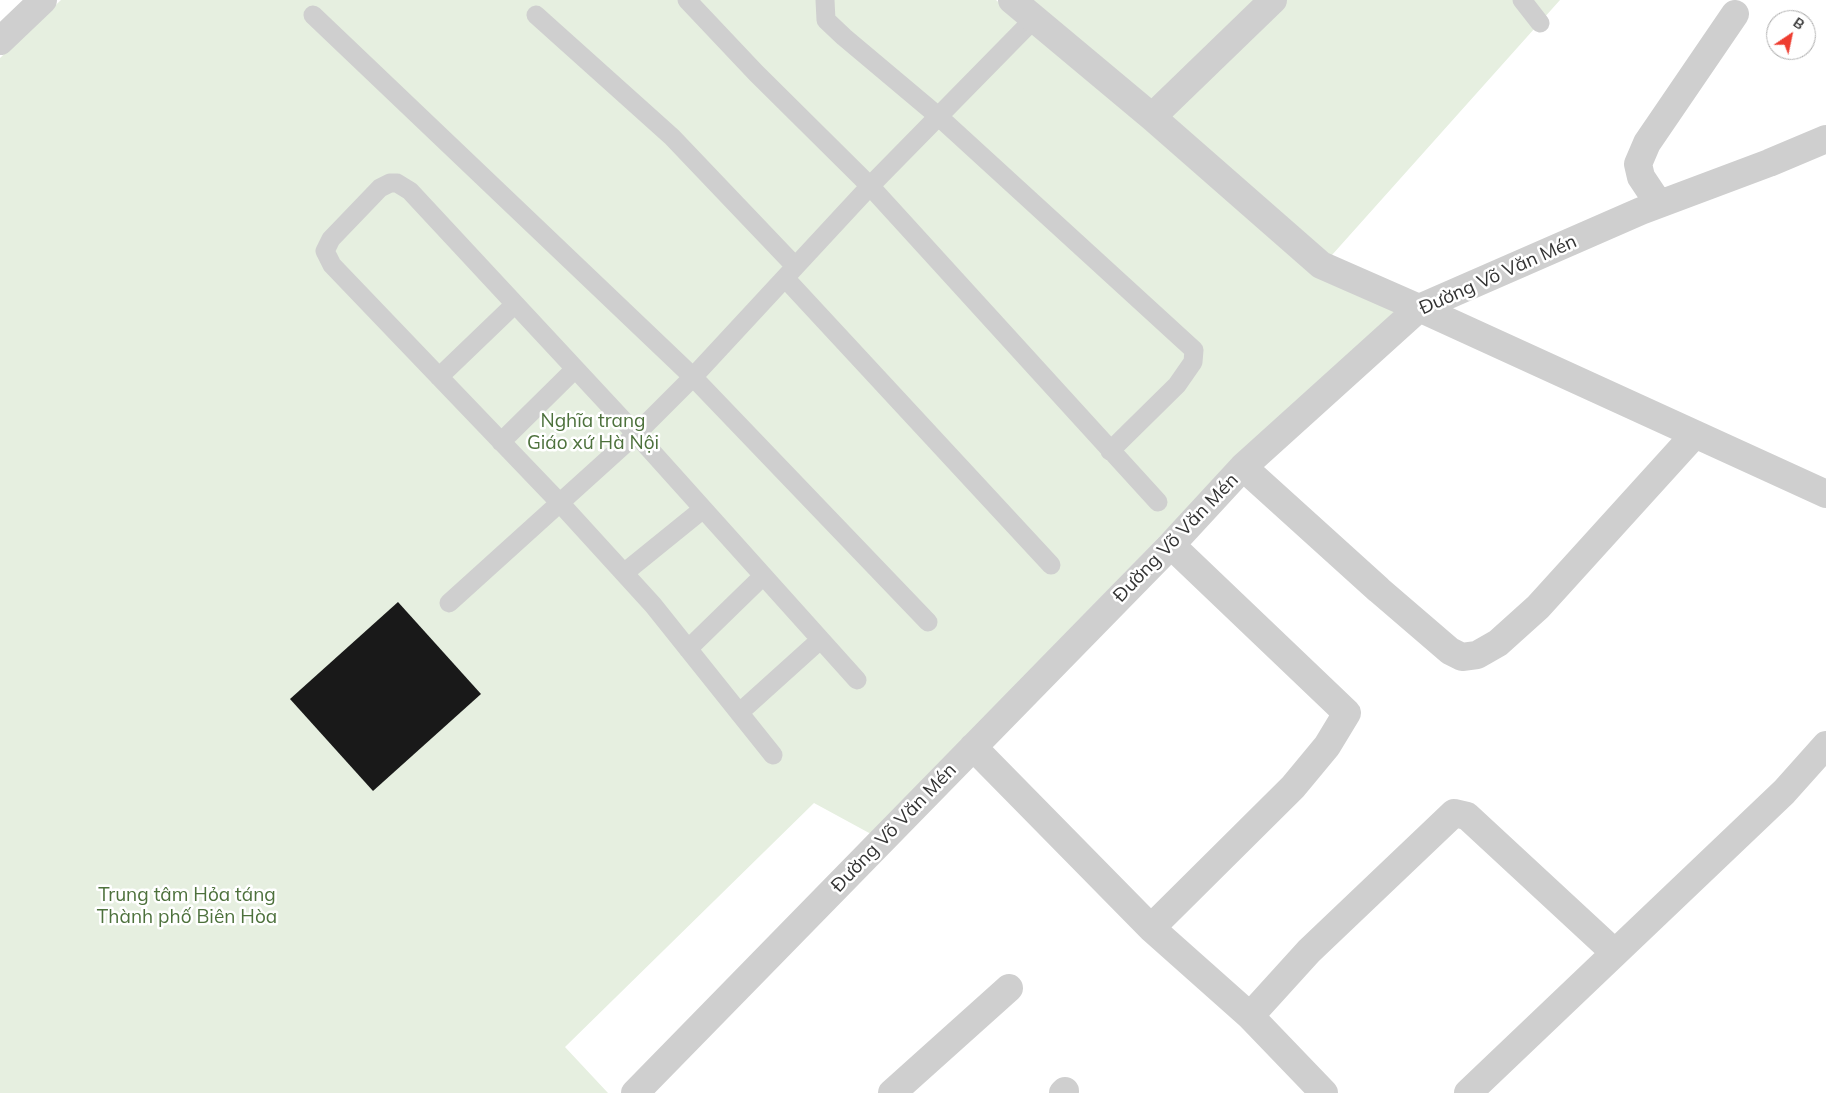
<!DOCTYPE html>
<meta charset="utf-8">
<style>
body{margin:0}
#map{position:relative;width:1826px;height:1093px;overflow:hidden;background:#fff;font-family:Mulish,sans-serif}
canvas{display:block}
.north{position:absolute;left:1766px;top:10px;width:50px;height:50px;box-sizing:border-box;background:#fff;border:1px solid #adadad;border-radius:50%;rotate:34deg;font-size:14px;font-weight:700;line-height:20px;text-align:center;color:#323232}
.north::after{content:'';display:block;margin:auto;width:18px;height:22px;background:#ee3d30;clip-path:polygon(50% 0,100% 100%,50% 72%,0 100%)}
</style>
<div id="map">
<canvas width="1826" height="1093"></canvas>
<div class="north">B</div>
</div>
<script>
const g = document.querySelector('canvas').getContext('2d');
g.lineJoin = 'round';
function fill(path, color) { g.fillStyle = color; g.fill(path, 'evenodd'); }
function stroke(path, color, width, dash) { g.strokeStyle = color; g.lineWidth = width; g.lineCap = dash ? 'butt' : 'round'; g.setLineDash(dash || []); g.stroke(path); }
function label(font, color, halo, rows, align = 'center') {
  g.font = font + ' Mulish,sans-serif'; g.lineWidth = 5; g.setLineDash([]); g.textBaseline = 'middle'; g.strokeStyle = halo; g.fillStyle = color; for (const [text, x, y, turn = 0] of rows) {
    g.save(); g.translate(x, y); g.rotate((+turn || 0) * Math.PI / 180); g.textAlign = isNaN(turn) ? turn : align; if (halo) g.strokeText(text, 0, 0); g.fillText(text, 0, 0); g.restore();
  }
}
fill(new Path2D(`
 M61,0H996L1007,10L1016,0H1560L1315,274L1398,311L1236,458L871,834L814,803L565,1047L608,1093H0V58Z`), '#e6efe0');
fill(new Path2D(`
 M398,602L481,694L373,791L290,699Z`), '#191919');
stroke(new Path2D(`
 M687,0L756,73L870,186L1158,502
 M825,0L826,20L844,37L938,116L1194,350L1193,362L1177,385L1110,451
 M1522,0L1540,23
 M313,15L693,377L928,622
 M536,15L672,137L795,266
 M785,278L1051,565
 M439,377L515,304
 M501,442L575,369
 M624,573L703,509
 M449,603L636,434L693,377L870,186L1034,19
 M688,649L763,576
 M739,713L820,640
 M773,755L653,605L560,503L332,265L325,251L331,239L380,188L390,183H397L410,191L636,434L857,680`), '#cfcfcf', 19);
stroke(new Path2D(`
 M1012,0L1152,117L1321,265L1419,308L1826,494
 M0,41L43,0
 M1152,117L1273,0
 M1659,204L1641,177L1638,164L1647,143L1735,14
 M1243,467L1379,590L1450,651L1462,657L1477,655L1498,643L1538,607L1695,434
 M973,747L1151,928L1250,1016L1324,1093
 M1151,928L1293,787L1327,746L1347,713L1171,545
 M1250,1016L1309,951L1454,813L1467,816L1615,953
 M635,1093L1171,545L1243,467L1419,308L1641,211L1769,163L1826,139
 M892,1093L1009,988
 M1063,1093L1065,1091
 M1468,1093L1784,792L1826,745`), '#cfcfcf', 28);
label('19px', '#323232', '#fff', [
 ["Đường Võ Văn Mén",1498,275,-24],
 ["Đường Võ Văn Mén",1176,538,-46],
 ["Đường Võ Văn Mén",894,828,-46]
]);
label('19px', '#4d713c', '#fff', [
 ["Nghĩa trang",593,421],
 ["Giáo xứ Hà Nội",593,443],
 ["Trung tâm Hỏa táng",187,895],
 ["Thành phố Biên Hòa",187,917]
]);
</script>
